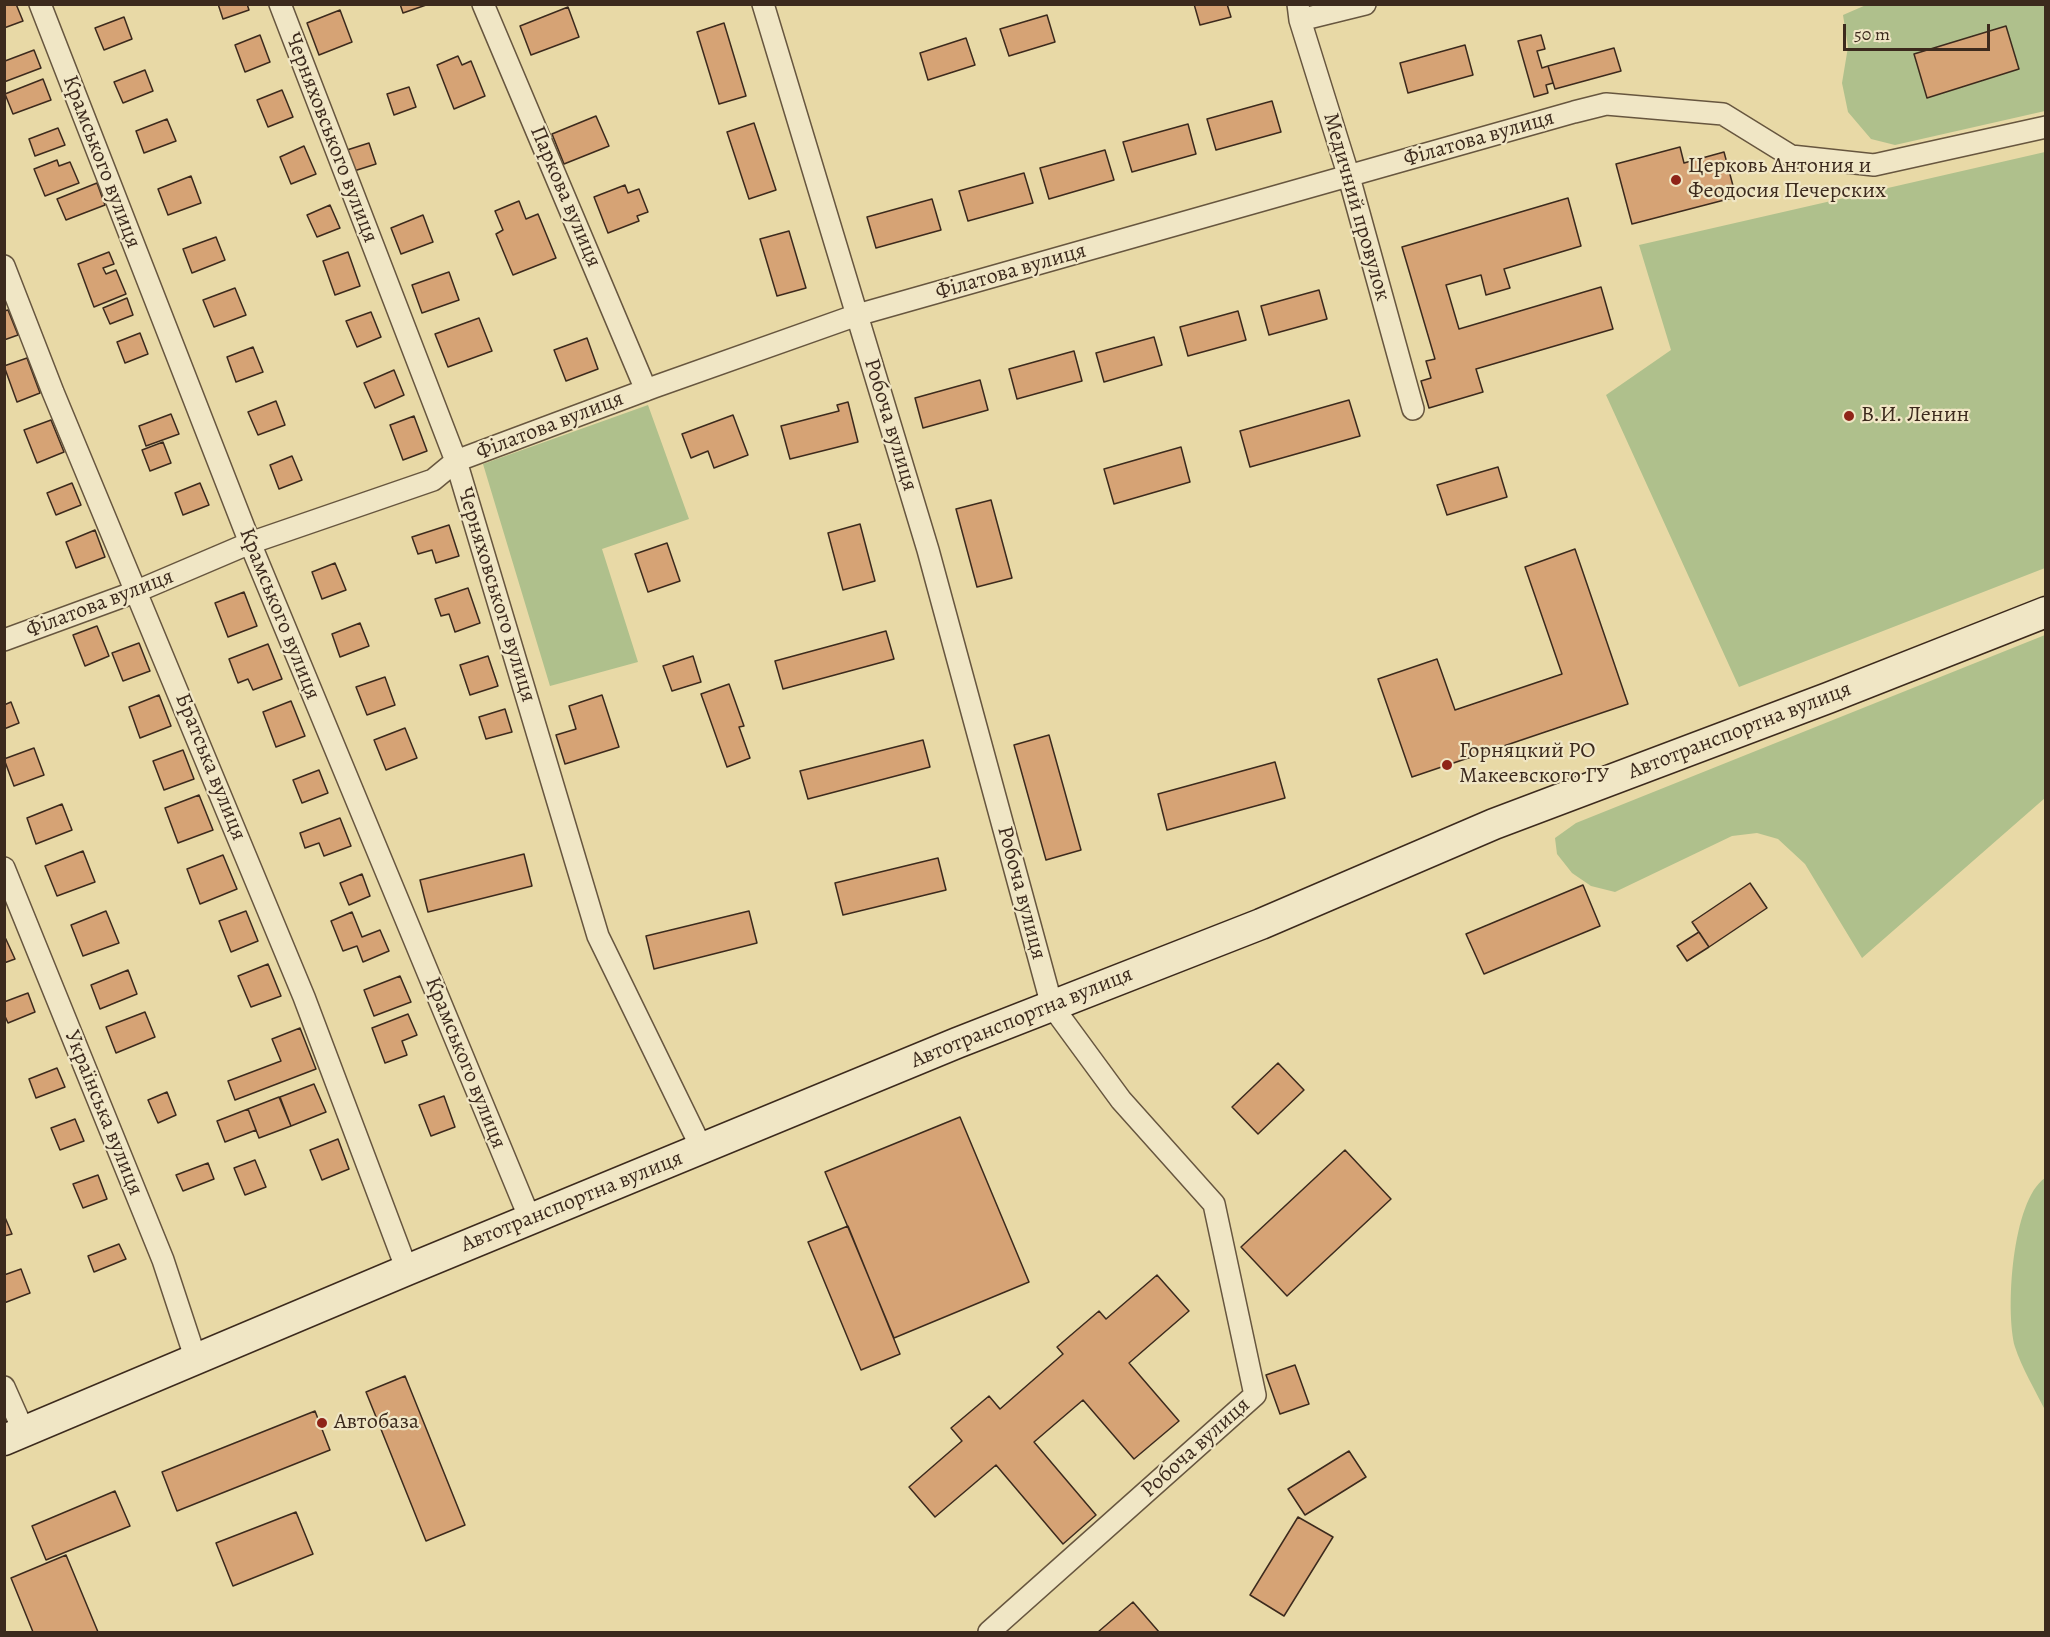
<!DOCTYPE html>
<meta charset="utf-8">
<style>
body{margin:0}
#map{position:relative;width:2050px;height:1637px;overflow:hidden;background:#e8d9a6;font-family:Alegreya,serif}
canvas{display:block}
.frame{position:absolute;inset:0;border:6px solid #3c2a1d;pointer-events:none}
.scale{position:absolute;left:1843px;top:24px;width:147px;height:27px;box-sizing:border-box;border:3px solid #3c2a1d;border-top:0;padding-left:8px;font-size:18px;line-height:21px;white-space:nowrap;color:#3c2a1d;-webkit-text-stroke:4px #f0e6c5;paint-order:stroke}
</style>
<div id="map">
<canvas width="2050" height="1637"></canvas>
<div class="frame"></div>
<div class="scale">50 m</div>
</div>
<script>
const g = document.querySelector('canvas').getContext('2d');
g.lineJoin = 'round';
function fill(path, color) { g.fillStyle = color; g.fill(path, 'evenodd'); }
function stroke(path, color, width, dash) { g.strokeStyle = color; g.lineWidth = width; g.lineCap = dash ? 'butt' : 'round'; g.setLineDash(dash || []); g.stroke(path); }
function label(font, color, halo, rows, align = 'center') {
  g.font = font + ' Alegreya,serif'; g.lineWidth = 4.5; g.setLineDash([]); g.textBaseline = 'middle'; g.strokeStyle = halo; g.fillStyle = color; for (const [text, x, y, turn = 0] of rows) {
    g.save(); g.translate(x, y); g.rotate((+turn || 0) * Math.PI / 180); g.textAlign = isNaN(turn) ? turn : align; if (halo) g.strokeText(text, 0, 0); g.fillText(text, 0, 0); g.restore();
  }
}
fill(new Path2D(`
 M1866,5H2045V111L1895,145L1871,139L1848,112L1842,83L1848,47L1843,15Z
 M2045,152V568L1739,687L1606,395L1671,350L1639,245Z
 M648,405L689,519L602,549L638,662L550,686L483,464Z
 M2045,635V798L1862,958L1805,864L1778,839L1757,833L1732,836L1615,892L1591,886L1572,873L1557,854L1555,838L1576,823Z
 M2045,1178V1410C2035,1390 2022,1368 2015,1347C2005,1311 2012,1200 2045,1178Z`), '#afc08c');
const building = new Path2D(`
 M4,4H16L23,21L4,28Z
 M218,4H247L249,10L223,19Z
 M400,4H429L403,13Z
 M1194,4H1227L1231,17L1200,25Z
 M568,7L579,37L531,55L520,26Z
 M340,10L352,42L319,55L307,23Z
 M1047,15L1055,42L1009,56L1000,29Z
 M124,17L132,39L104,50L95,28Z
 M724,23L746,96L719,104L697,32Z
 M2006,26L2019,69L1927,98L1914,54Z
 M260,35L270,62L245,72L235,45Z
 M1541,35L1545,49L1537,51L1542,68L1548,66L1553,83L1546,85L1548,93L1534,97L1518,41Z
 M966,38L975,65L928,80L920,53Z
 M1465,45L1473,75L1408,93L1400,63Z
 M1614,48L1621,71L1555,89L1548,66Z
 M34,50L41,68L4,82V58L5,61Z
 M458,56L462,65L471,61L485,96L454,109L437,65Z
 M145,70L153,91L123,103L114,82Z
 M43,79L51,100L13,114L5,94Z
 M409,87L416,107L394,115L387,94Z
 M282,90L293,117L268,127L257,100Z
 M1272,101L1281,132L1216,150L1207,119Z
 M596,116L609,146L564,164L552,134Z
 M167,119L176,141L144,153L136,131Z
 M754,123L776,190L749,199L727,132Z
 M1188,124L1196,154L1132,172L1123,142Z
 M58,128L65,145L35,156L29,139Z
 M369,143L376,164L354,171L347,150Z
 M304,146L316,174L291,184L280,157Z
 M1680,147L1684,163L1724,152L1736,197L1632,224L1616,164Z
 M1105,150L1114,180L1049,199L1040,168Z
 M57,160L59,166L70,162L79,183L45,196L34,169Z
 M1024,173L1033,203L968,221L959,191Z
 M191,176L201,203L168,215L158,189Z
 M97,183L105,205L66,220L57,199Z
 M625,185L628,193L639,189L648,212L637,216L639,221L608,233L594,197Z
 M1568,198L1581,246L1504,269L1510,288L1486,295L1481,275L1446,285L1459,329L1601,287L1613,329L1476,369L1483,392L1429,408L1421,381L1431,378L1426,361L1435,359L1402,247Z
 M932,199L941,230L876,248L867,217Z
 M519,201L526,219L538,214L556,258L513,275L496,234L503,230L495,211Z
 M330,205L340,228L317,237L307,215Z
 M423,215L433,242L401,254L391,228Z
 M789,231L806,288L777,296L760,239Z
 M216,237L225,260L192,273L183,249Z
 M109,252L114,264L103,268L106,274L116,270L126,294L94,307L78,264Z
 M348,252L360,286L335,295L323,261Z
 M449,272L459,300L422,313L412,285Z
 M235,288L246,315L214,327L203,300Z
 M1319,290L1327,319L1269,335L1261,306Z
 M127,298L133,315L110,324L103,308Z
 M8,310L18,335L4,340V311Z
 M1238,311L1246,340L1188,356L1180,327Z
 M371,312L381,337L357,347L346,321Z
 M479,318L492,351L448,367L435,334Z
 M140,333L148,354L125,363L117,342Z
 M1154,337L1162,365L1104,382L1096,353Z
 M587,338L598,369L566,381L554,350Z
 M253,347L263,372L236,382L227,357Z
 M1074,351L1082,381L1017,399L1009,369Z
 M27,358L40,393L17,402L4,366Z
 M394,370L404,395L375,408L364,383Z
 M980,380L988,410L923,428L915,398Z
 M1349,400L1360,436L1250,467L1240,431Z
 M276,401L285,425L258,435L248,412Z
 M848,402L858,442L790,459L781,426L839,411L837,405Z
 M171,414L179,434L146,446L139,426Z
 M733,415L748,455L714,468L708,451L691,458L682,434Z
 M414,416L427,451L403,460L390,425Z
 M51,420L64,452L37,463L24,430Z
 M163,442L171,463L150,471L142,450Z
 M1181,447L1190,482L1114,504L1104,469Z
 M292,456L302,480L279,489L270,465Z
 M1498,467L1507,497L1447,515L1437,485Z
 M72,483L81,505L56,515L47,493Z
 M200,483L209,505L183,515L175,493Z
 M991,500L1012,578L977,587L956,509Z
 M860,524L875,581L843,590L828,533Z
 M449,525L459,556L436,563L432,550L418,554L412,537Z
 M95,530L105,557L76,568L66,542Z
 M667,543L680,581L648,592L635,554Z
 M1575,549L1628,704L1412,777L1378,679L1437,659L1455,710L1562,674L1525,567Z
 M335,563L346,590L322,599L312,572Z
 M468,588L480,623L455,632L449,614L441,616L435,599Z
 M244,592L257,626L228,637L215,603Z
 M360,623L369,646L340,657L332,634Z
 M97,626L109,656L85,666L73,635Z
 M886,631L894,659L783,689L775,661Z
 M139,643L150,671L123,681L112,653Z
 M268,644L282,679L253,690L248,679L238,683L229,659Z
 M488,656L498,686L470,695L460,665Z
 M693,656L701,682L672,691L663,666Z
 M385,677L395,705L367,715L356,687Z
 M729,684L744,726L739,727L750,758L727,767L701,694Z
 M159,695L171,726L140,738L129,707Z
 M602,695L619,747L565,764L556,735L576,729L569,706Z
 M291,701L305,736L276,747L263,712Z
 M11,702L19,723L4,729V705Z
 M505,709L512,732L486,739L479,717Z
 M405,728L417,758L386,770L374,740Z
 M1049,735L1081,850L1046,860L1014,745Z
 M923,740L930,767L808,799L800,771Z
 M34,748L44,775L14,786L4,759Z
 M183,750L194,779L164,790L153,761Z
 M1275,762L1285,798L1167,830L1158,794Z
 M319,770L328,793L302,803L293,780Z
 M199,795L213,830L178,843L165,808Z
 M62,804L72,830L36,844L27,818Z
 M340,818L351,846L324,856L319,843L305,848L300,833Z
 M83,851L95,882L57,896L45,866Z
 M524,854L532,886L428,912L420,880Z
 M223,855L237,889L200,904L187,869Z
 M938,858L946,890L843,915L835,883Z
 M362,874L370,896L349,905L340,883Z
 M1750,883L1767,908L1709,947L1692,922Z
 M1583,885L1600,926L1484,974L1466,934Z
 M106,911L119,943L83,956L71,925Z
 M246,911L258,941L231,952L219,921Z
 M749,911L757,943L654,969L646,936Z
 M352,912L362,937L380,930L389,951L363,962L357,946L343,951L331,921Z
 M1699,932L1709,947L1687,961L1677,946Z
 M4,935L15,959L4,963Z
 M268,964L281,996L251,1007L238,976Z
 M128,970L137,994L100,1009L91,985Z
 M400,976L411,1002L374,1016L364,990Z
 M28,993L35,1012L8,1023L4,1014V1002Z
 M145,1012L155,1037L116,1053L106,1027Z
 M408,1014L417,1035L402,1041L407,1055L385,1063L372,1028Z
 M300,1028L316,1069L235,1100L228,1081L281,1061L272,1039Z
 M1278,1063L1304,1090L1258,1134L1232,1107Z
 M57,1068L65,1087L36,1098L29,1079Z
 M314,1084L326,1112L291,1126L280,1097Z
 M167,1092L176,1115L158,1123L148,1100Z
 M444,1096L455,1127L431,1136L419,1105Z
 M279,1097L291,1126L259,1138L248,1109Z
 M248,1109L256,1130L225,1142L217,1121Z
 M960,1117L1029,1282L894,1338L825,1172Z
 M75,1119L84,1141L60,1150L51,1128Z
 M338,1139L349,1169L322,1180L310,1150Z
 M1345,1150L1391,1199L1287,1296L1241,1247Z
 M255,1160L266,1187L245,1195L234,1168Z
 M208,1163L214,1179L183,1191L176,1175Z
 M98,1175L107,1199L83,1208L73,1184Z
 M4,1215L12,1234L4,1236Z
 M848,1226L900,1354L861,1370L808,1242Z
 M119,1244L126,1259L94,1272L88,1256Z
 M21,1269L30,1293L4,1303V1275Z
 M1157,1275L1189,1311L1129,1363L1179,1421L1134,1459L1083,1400L1034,1442L1096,1515L1063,1544L996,1465L935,1517L909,1487L962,1441L951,1428L989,1396L1000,1409L1063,1354L1057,1347L1099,1311L1106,1319Z
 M1295,1365L1309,1404L1280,1414L1266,1375Z
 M405,1376L465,1525L426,1541L366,1392Z
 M315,1411L330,1450L177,1511L162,1472Z
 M1349,1451L1366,1477L1305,1515L1288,1489Z
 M115,1491L130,1526L46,1560L32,1526Z
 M296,1512L313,1554L233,1586L216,1543Z
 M1298,1517L1333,1537L1284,1616L1250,1595Z
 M66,1555L98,1632H33L11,1578Z
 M1133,1602L1159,1632H1098Z`);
fill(building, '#d6a375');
stroke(building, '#3c2a1d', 1.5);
const minor = new Path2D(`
 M40,4L250,543L530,1219
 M280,4L456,461L598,936L702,1149
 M483,4L646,390
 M763,4L928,550L1052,1006L1121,1100L1214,1204L1255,1395L989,1632
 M1298,4L1300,20L1349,177L1413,409
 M1300,20L1365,4
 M4,266L53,392L304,997L407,1270
 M4,640L135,592L250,543L433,480L456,461L654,387L857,315L1574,112L1606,104L1723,114L1791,156L1874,165L2046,127
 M4,868L163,1260L196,1360
 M4,1387L24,1432`);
const secondary = new Path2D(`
 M4,1440L407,1270L957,1043L1261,924L1494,824L1828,698L2046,612`);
stroke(minor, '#67563f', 24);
stroke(secondary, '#3c2a1d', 33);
stroke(minor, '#f0e6c5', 21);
stroke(secondary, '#f0e6c5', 30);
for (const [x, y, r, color] of [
 [1676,180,6,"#8f2418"],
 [1849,416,6,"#8f2418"],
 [1447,765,6,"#8f2418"],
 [322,1423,6,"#8f2418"]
]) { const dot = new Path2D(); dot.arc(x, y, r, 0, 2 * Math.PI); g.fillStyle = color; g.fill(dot); stroke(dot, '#f0e6c5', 2); }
label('22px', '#3c2a1d', '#f0e6c5', [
 ["Черняховського вулиця",331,138,69],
 ["Філатова вулиця",1479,139,-16],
 ["Крамського вулиця",101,162,69],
 ["Паркова вулиця",565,197,67],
 ["Медичний провулок",1356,207,74],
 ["Філатова вулиця",1011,272,-16],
 ["Робоча вулиця",890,425,73],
 ["Філатова вулиця",550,426,-21],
 ["Черняховського вулиця",496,595,73],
 ["Філатова вулиця",100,604,-21],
 ["Крамського вулиця",279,614,68],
 ["Автотранспортна вулиця",1740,731,-21],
 ["Братська вулиця",210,767,68],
 ["Робоча вулиця",1021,893,75],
 ["Автотранспортна вулиця",1022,1018,-22],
 ["Крамського вулиця",465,1063,68],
 ["Українська вулиця",103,1113,68],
 ["Автотранспортна вулиця",572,1202,-22],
 ["Робоча вулиця",1196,1448,-42]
]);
label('22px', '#3c2a1d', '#f0e6c5', [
 ["Церковь Антония и",1688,167],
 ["Феодосия Печерских",1688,192],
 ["В.И. Ленин",1861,416],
 ["Горняцкий РО",1459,752],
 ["Макеевского ГУ",1459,777],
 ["Автобаза",334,1423]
], 'left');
</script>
